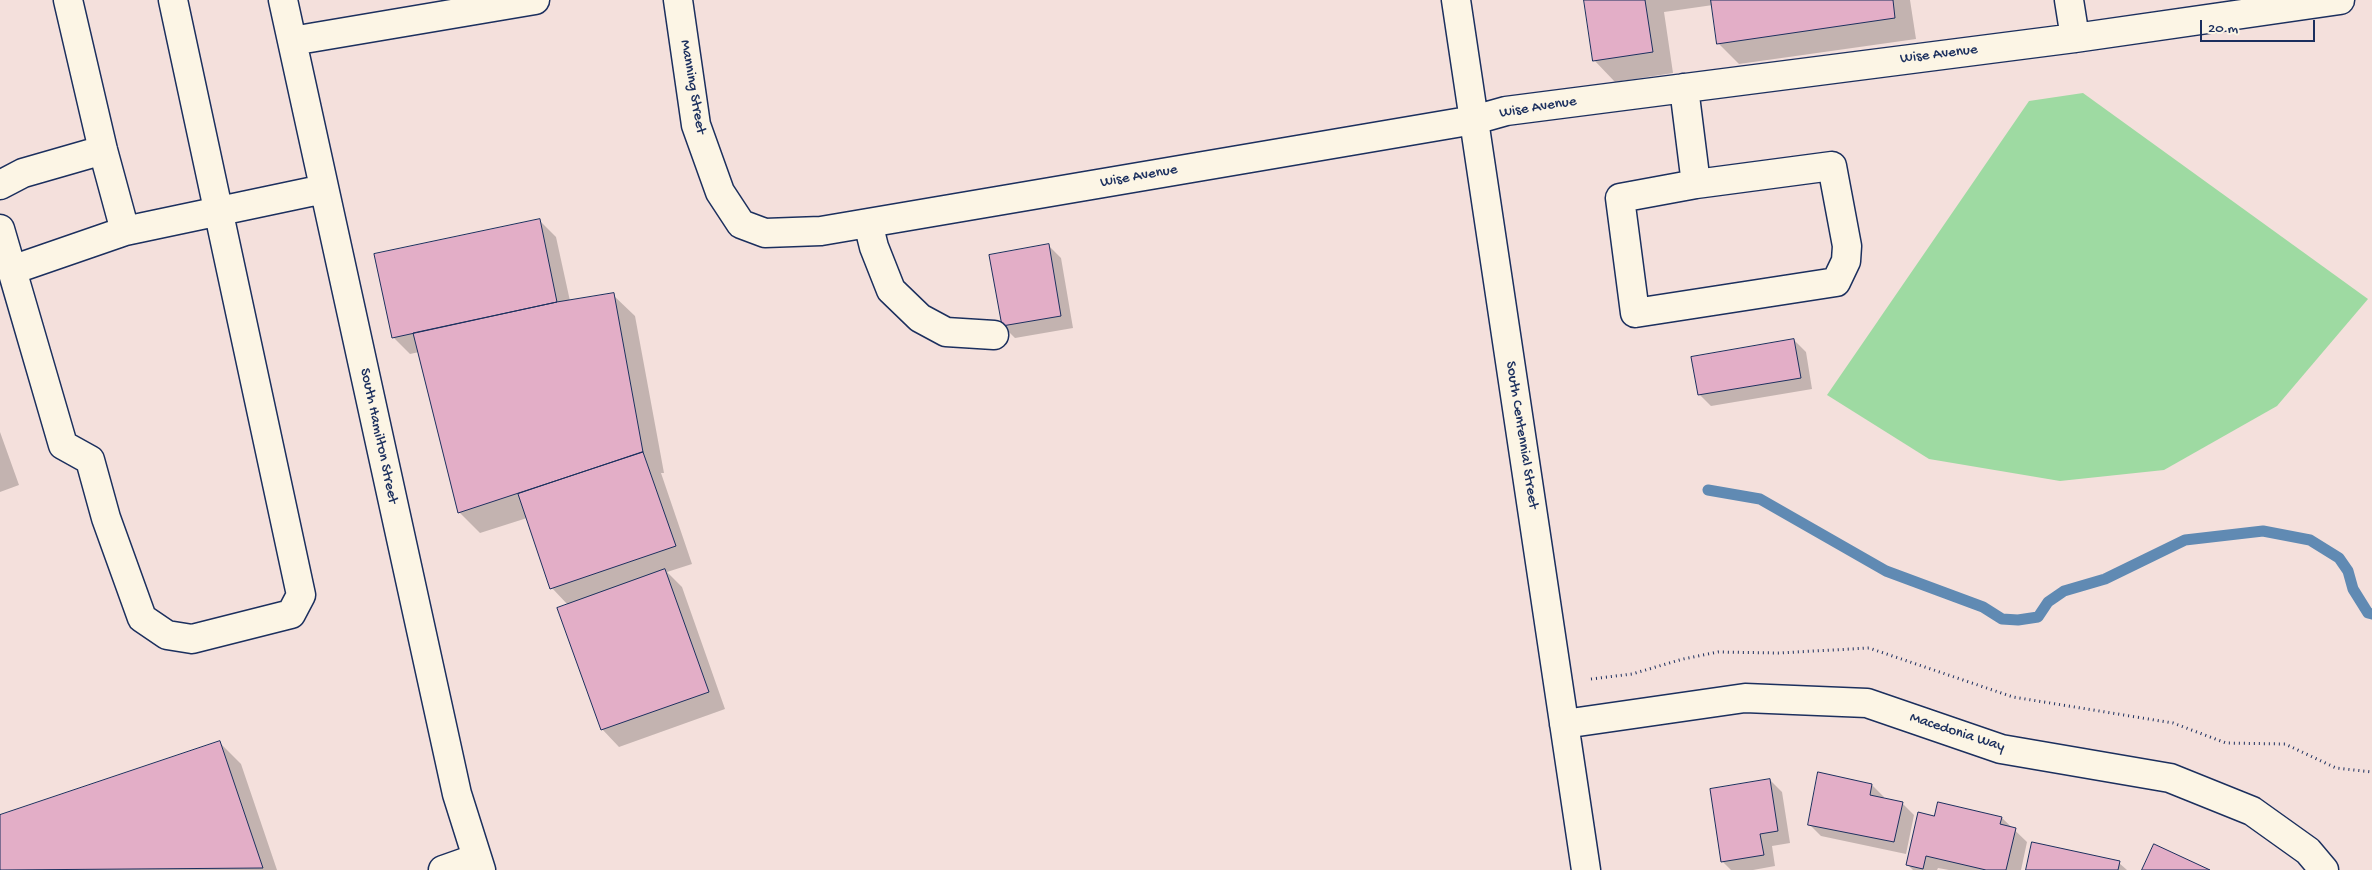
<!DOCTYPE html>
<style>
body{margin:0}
#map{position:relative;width:2372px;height:870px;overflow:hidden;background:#f4e0dc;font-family:"Gochi Hand",sans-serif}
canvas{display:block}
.scale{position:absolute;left:2200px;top:20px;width:115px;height:22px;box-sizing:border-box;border:2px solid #1b2f5e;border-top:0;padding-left:6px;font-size:15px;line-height:18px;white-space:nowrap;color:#1b2f5e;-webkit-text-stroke:4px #fcf5e5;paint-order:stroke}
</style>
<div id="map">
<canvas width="2372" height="870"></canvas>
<div class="scale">20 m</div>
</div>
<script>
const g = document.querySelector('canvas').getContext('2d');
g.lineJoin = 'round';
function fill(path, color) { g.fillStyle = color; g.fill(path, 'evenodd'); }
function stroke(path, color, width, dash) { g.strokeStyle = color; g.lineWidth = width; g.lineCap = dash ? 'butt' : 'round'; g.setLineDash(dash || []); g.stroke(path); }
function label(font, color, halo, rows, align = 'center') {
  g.font = font + ' "Gochi Hand",sans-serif'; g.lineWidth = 5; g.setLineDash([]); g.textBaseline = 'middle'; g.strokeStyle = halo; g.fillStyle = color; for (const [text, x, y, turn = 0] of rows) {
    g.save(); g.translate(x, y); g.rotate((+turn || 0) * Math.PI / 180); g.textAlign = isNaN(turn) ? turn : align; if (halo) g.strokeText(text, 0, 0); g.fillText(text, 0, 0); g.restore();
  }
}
fill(new Path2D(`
 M2083,93L2368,299L2277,406L2164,470L2060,481L1929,459L1827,395L2029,101Z`), '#9edaa2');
fill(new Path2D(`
 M1585,0H1910L1916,39L1739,64L1718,43L1713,5L1664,12L1673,73L1615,82L1594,60Z
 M539,220L556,237L570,301L613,295L635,316L664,473H661L692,564L667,572L682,587L725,709L619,747L602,729L568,605L552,588L527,518L480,533L459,512L419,352L410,354L393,337Z
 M1049,246L1061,258L1073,328L1015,338L1003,326Z
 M1794,340L1806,352L1812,389L1711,406L1699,394Z
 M0,432L19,485L0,492Z
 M220,743L241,764L277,870H0V817Z
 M1770,780L1782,792L1790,843L1772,846L1775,866L1753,870H1731L1722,861Z
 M1872,785L1884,797L1883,799L1902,803L1914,815L1906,854L1821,836L1809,824Z
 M1935,817L2002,818L2027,842L2021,870H1949L1938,868L1937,870H1913L1907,864Z
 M2119,863L2127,870H2028Z`), '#0003');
stroke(new Path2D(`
 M1708,490L1760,499L1886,571L1983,607L2002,619L2018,620L2038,617L2048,602L2064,591L2105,579L2185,540L2263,531L2310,540L2339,558L2348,571L2353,589L2368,613L2372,614`), '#608ab3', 11);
const building = new Path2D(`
 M1584,0H1645L1653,52L1593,61Z
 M1711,0H1893L1895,18L1717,44Z
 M540,219L557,302L392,338L374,254Z
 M1049,244L1061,316L1002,326L989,255Z
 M614,293L643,452L458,513L413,333L557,302Z
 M1794,339L1801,378L1698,395L1691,357Z
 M643,452L676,546L550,589L518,494Z
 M665,569L709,692L601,730L557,608Z
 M220,741L263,868L0,870V815Z
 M1818,772L1872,784L1870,795L1903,802L1894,842L1808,825Z
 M1770,779L1778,831L1760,834L1764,855L1721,862L1710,789Z
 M1938,802L2002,817L2000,824L2016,828L2006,870H1986L1926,856L1923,869L1906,865L1918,812L1934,816Z
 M2032,842L2120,861L2118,870H2026Z
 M2154,844L2210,870H2142Z`);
fill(building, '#e3aec7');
stroke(building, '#1b2f5e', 1);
const minor = new Path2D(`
 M68,0L103,150L125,231
 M173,0L301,595L291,614L192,639L167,635L142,618L106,518L90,460L63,445L12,270L125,231L324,189
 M283,0L457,794L481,870
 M678,0L696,125L720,192L741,224L765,233L821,231L1474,120L1506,111L2075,38L2340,0
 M1456,0L1586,870
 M2069,0L2075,38
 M292,41L535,0
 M1684,88L1696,184L1620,198L1635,313L1836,282L1846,261L1847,246L1832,166L1696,184
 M0,185L23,173L103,150
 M868,223L874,247L891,290L920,318L946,332L994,335
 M0,229L12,270
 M1564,724L1745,698L1867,703L2001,749L2170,778L2252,811L2308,851L2324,870
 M443,870L477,858`);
stroke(minor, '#1b2f5e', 31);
stroke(new Path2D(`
 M1591,679L1632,674L1683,659L1718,652L1778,653L1869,648L2013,697L2173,723L2226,743L2285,744L2336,768L2372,772`), '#1b2f5e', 3, [1, 4]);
stroke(minor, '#fcf5e5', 28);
label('15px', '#1b2f5e', '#fcf5e5', [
 ["Wise Avenue",1939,55,-7],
 ["Manning Street",692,87,80],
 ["Wise Avenue",1538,108,-9],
 ["Wise Avenue",1139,177,-10],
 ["South Centennial Street",1521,435,81],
 ["South Hamilton Street",378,436,78],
 ["Macedonia Way",1957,733,18]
]);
</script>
